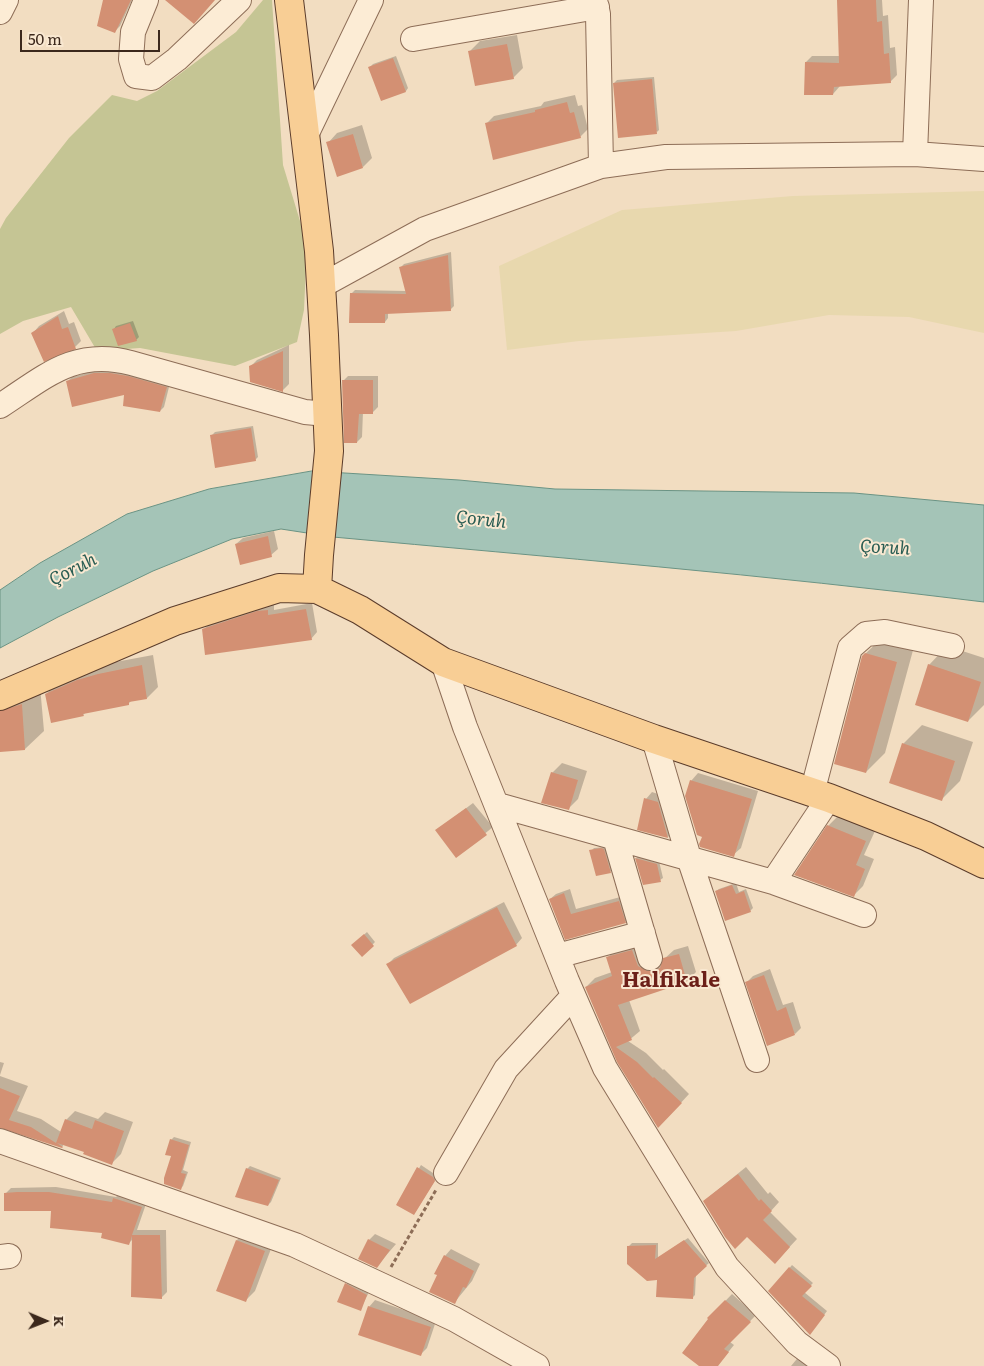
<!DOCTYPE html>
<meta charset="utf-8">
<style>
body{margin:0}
#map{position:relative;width:984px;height:1366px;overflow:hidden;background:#f2ddc1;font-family:Literata,serif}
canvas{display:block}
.north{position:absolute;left:20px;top:1296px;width:50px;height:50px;-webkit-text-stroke:4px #f9e8d1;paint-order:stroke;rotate:91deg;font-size:14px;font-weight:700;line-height:20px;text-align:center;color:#3c281c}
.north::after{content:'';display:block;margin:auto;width:18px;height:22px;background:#3c281c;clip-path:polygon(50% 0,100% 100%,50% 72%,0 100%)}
.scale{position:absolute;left:20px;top:30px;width:140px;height:22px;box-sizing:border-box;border:2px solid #3c281c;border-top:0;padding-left:6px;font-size:15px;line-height:18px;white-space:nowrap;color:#3c281c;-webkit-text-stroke:4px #f9e8d1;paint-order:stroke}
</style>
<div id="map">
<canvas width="984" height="1366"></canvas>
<div class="north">K</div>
<div class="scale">50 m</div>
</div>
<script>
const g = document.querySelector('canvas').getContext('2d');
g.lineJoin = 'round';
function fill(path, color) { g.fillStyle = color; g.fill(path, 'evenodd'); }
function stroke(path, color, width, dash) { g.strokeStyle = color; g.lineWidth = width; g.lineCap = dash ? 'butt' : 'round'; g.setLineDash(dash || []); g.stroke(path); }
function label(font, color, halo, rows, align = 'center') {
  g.font = font + ' Literata,serif'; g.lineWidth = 4; g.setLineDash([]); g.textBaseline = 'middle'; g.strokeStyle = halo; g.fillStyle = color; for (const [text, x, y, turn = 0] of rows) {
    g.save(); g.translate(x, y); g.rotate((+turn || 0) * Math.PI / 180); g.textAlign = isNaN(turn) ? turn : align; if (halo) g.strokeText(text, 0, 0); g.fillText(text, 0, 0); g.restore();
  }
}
fill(new Path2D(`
 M984,191V333L909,317L829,315L736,331L579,341L507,350L499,266L622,210L793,196Z`), '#e8d8ae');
fill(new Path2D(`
 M263,0H272L283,165L307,244L304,310L297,342L235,366L140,348L97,351L71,307L23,321L0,334V229L6,218L69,138L112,95L137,101L157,91L236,32Z`), '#c5c594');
const water = new Path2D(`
 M312,471L459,480L555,489L854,493L984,505V602C768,575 550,557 333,537L281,529L232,539L153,571L58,617L0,648V590L40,563L127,514L209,489Z`);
fill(water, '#a4c4b7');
stroke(water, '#6a9384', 1);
fill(new Path2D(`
 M105,0H132L120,26L115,31Z
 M838,0H882L883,16L888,15L890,48L895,47L897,75L890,82L840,86L833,94L806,62L812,56H840Z
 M517,35L523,68L513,78L470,51L480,41Z
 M396,56L408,88L406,91L382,100L370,67L373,64Z
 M654,77L659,130L657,132L614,83L617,80Z
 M575,95L578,106L582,105L588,129L580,137L486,124L494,116L541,106L544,102Z
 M362,125L372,158L363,167L328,143L337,133Z
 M451,252L454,306L450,310L388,313V318L385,322L351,294L355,290L406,291L400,268L404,264Z
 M64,311L69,324L74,322L81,341L75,347L33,333L39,326Z
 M133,321L139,337L136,340L114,329L116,326Z
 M289,345V384L283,390L251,366L257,360Z
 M99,369H115L170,383L164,407L160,411L126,394L68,381L72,377Z
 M348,376H378V407L373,412H363L362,437L357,442L343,381Z
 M253,426L258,457L255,460L212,435L215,432Z
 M274,531L278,549L271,555L236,544L243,538Z
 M312,603L317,632L311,639L204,629L210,623L264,606L274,605V610Z
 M885,635L915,643L885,753L866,772L863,656Z
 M947,646L984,658V705L968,721L929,665Z
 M153,655L158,687L147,698L131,701L128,704L86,712L83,715L46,694L58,683L110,663Z
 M40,686L44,731L25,749L0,751V704Z
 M922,725L973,742L960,781L941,800L903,744Z
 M562,763L587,771L578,799L568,809L552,773Z
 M698,773L758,791L741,848L733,855L703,836L691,781Z
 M652,792L664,796L674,831L668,837L639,829L646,799Z
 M473,803L493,827L457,856L437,830Z
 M838,816L875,831L864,855L874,859L863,886L854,895L828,826Z
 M606,847L613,869L610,872L591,851L594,848Z
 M639,856L659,861L663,878L660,880L644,884L636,858Z
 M736,883L739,892L746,889L753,908L750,911L716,891L719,889Z
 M570,889L576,909L624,896L630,917L625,922L566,938L550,899L556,894Z
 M504,902L522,938L516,945L388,964L394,958Z
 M367,932L375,942L362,955L356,942Z
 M641,942L656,963H663L664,959L674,950L688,946L696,972L687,981L629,1000L640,1031L628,1041L646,1053L663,1070L664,1069L689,1094L667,1118L618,1061L586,987L595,978L612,972L607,958L616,949Z
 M770,969L783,1005L793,1002L801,1028L795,1034L747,982L753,976Z
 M0,1062L4,1063L0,1075Z
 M0,1076L28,1086L17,1111L41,1119L61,1132L66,1120L75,1111L98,1119L105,1112L133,1122L121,1154L112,1163L86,1151L64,1144L62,1147L0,1126Z
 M174,1137L191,1142L183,1170L188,1172L183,1186L180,1189L172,1155L171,1140Z
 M421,1165L436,1175L437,1177L414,1214L397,1205Z
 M250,1166L281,1178L271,1202L268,1205L247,1169Z
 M746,1167L768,1194L770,1192L779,1202L770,1212L797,1239L783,1254L747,1236L704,1201Z
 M56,1187L116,1197L120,1193L147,1201L137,1230H166L167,1292L161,1298L133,1239L129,1243L52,1210L5,1194L11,1188Z
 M246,1231L274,1241L255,1291L245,1301L237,1240Z
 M375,1234L396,1244L377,1266L369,1240Z
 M688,1238L709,1263L696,1274L695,1295L692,1298L658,1279L629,1246L632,1243H658V1258Z
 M451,1249L480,1264L472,1281L454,1303L445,1256Z
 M792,1265L813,1283L804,1292L827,1311L812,1331L770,1291Z
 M349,1281L369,1292L360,1310L346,1284Z
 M732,1294L756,1315L730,1342L734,1345L721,1361L716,1366H714L710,1319L709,1318Z
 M375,1300L436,1321L427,1348L421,1354L369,1307Z
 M801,1354L814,1366H791Z`), '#0003');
fill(new Path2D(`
 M103,0H131L115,33L97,26Z
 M165,0H215L194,24Z
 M837,0H876L877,22L882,21L884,54L889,53L891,83L834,87L833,95H804L805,62L839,63Z
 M507,44L514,79L475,86L468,51Z
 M393,58L406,92L381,101L368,67Z
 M652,79L657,134L618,138L613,83Z
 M567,102L570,113L574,112L581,138L493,160L485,123L535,112V110Z
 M353,134L363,168L337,177L326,142Z
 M448,255L451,311L385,314V323H349L350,293L406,294L399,267Z
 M58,316L62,329L68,327L76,349L44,362L31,333Z
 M130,323L137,341L118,346L112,329Z
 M283,351V392L250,382L249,366Z
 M94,373H110L128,376L167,387L160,412L123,406L124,395L72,407L66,381Z
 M342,380H373V414H359L357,443H344Z
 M251,428L256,461L215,468L210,435Z
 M268,536L272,557L240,565L235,544Z
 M306,609L312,640L205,655L202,629L257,611L268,610V615Z
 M865,653L897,662L866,773L834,764L862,656Z
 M928,664L981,682L968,722L915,705Z
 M142,665L147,699L129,702V705L83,714L84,716L51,723L45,694L77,680L98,674Z
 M22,704L25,750L0,752V711Z
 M902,743L955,761L942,801L889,783Z
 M551,772L578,780L569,810L541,803Z
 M690,780L752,799L734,857L700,847L699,844L702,837L697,835L685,796Z
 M644,798L658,802L668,838L637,830Z
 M466,808L487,835L456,858L435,830Z
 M827,825L866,841L856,865L865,869L854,897L794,875Z
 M601,848L604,849L611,873L596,876L589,850Z
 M635,858L657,864L661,882L643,885Z
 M732,885L736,894L744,891L751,912L725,921L715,891Z
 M564,893L571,914L619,901L626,923L565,940L549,899Z
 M497,907L517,946L410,1004L386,964Z
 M364,934L374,946L362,957L351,945Z
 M632,950L638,966L647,971H653L660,968L663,958L679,954L687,982L618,1005L632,1040L616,1047L637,1062L653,1078L654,1077L682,1103L658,1128L617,1062L585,987L612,976L606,957Z
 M764,975L777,1011L786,1007L795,1035L767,1046L745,982Z
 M0,1088L20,1096L9,1120L31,1127L56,1143L65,1119L92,1129L95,1120L124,1131L112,1165L83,1154L84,1152L57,1143L63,1147L62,1148L0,1128Z
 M170,1139L189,1145L181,1173L186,1174L181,1190L164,1184V1178L171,1156L165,1155Z
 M417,1167L433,1177L435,1181L414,1215L396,1205Z
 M246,1168L279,1180L268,1206L235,1197Z
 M738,1174L759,1201L761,1199L772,1211L763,1220L790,1247L775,1264L747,1237L735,1249L725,1237L703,1201Z
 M17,1192H49L112,1202L113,1198L142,1207L132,1235H160L162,1299L131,1297L132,1236L129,1245L101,1238L102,1233L50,1228L51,1211H4V1193Z
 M368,1239L390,1250L377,1268L358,1259Z
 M236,1240L265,1251L246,1302L216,1291Z
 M684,1240L707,1266L694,1278L693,1299L656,1297L657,1280L647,1281L627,1264V1246L656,1245L655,1259Z
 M444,1255L474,1271L466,1288L463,1287L455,1304L429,1292L437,1275L434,1274Z
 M789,1267L812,1286L802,1296L825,1315L810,1335L768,1291Z
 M345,1283L367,1295L361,1311L337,1302Z
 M725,1300L751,1322L724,1349L729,1352L718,1366H699L682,1353L708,1319L707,1318Z
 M368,1306L431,1327L421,1356L358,1335Z`), '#d39073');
const minor = new Path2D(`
 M146,0L133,32L131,59L136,76L152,78L177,59L239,0
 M595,0L598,14L601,166
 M0,12L6,0
 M413,39L597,7
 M306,135L371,0
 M915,154L921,0
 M321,286L425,229L601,166L666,157L915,154L984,159
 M0,406C45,377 74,348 131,363L305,412L327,414
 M443,662L465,727L567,981L605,1068L727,1267L797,1343L828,1366
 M654,739L689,858L757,1060
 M812,793L850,648L866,634L885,632L952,646
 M498,805L773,882L864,915
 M615,838L650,958
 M773,882L829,798
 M557,956L643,933
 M0,1141L295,1245L454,1319L537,1366
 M446,1173L506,1069L573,996
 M0,1257L9,1256`);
const major = new Path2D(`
 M289,0L319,251L324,335L329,451L319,555L317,589
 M0,696L175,621L279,588L317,589L360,610L443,662L654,739L829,798L926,836L984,864`);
stroke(minor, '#8d6d57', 26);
stroke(major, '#5b3c2b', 30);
stroke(new Path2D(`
 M391,1267L436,1190`), '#8d6d57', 3, [4, 2.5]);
stroke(minor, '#fcecd5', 24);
stroke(major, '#f8ce95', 28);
label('italic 18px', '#2a5d53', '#f9e8d1', [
 ["Çoruh",481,520,6],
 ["Çoruh",885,548,3],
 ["Çoruh",73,570,-27]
]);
label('bold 21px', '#6c1f18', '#f9e8d1', [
 ["Halfikale",671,981]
]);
</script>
